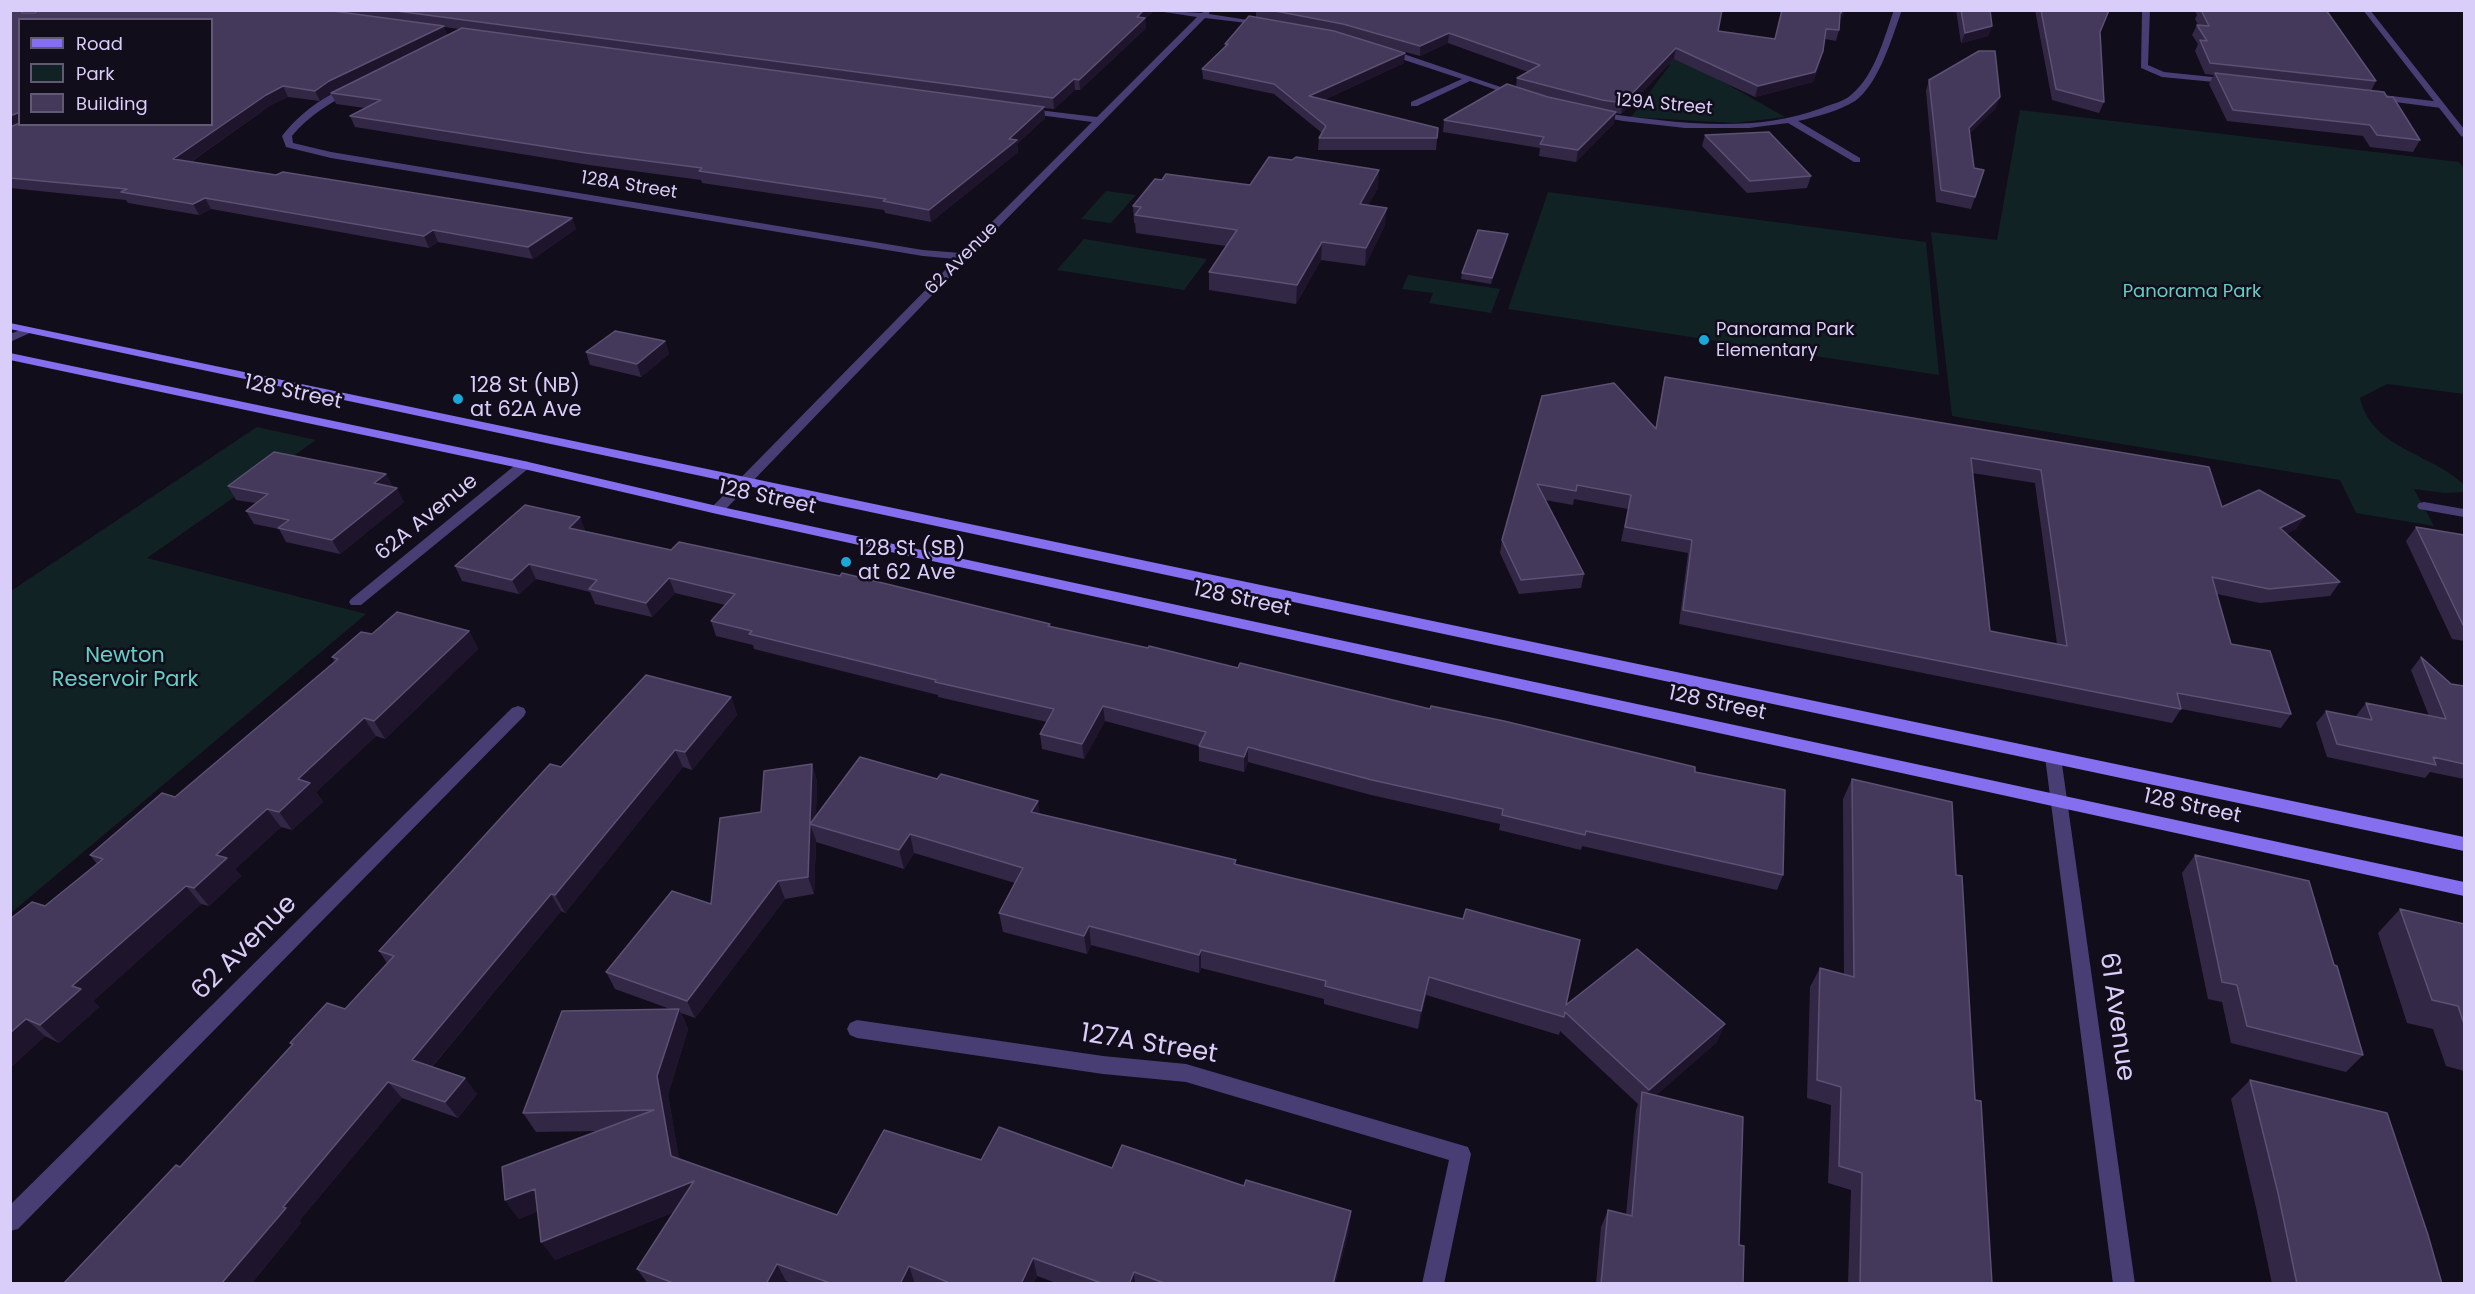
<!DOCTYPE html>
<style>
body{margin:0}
#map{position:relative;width:2475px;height:1294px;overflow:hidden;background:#120d1b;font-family:Poppins,sans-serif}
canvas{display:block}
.frame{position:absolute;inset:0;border:12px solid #d9cdf9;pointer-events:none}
.legend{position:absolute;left:18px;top:18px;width:195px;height:108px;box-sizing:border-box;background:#120d1b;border:2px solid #625a74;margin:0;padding:8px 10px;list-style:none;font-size:18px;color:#d9cdf9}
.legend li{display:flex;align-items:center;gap:12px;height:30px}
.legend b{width:30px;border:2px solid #625a74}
</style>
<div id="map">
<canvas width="2475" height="1294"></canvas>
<div class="frame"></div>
<ul class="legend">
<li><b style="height:8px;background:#866fee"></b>Road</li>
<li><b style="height:16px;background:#112224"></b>Park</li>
<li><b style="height:16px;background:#44395a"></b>Building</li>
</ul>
</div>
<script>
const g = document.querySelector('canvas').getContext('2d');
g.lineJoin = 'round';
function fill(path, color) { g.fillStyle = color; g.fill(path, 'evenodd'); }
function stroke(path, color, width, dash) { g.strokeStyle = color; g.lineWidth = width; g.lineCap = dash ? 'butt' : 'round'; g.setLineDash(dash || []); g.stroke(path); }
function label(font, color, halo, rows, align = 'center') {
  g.font = font + ' Poppins,sans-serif'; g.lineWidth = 5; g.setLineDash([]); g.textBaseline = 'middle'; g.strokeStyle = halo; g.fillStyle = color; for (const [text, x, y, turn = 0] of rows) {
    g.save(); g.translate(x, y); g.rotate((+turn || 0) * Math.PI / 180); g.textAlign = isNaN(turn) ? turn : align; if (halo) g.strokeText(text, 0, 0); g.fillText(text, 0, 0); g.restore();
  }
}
fill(new Path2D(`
 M1632,17L1688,62L1785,117L1735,123L1631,117L1670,65Z
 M2020,110L2459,162L2464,169V394L2387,384L2360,398C2371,449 2432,453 2464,485V492L2445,493L2414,489L2434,526L2356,513L2340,480L1952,416L1931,232L1997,240Z
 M1106,191L1136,195L1111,223L1081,219Z
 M1548,192L1926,242L1939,375L1508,309Z
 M1084,239L1207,259L1184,290L1057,270Z
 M1408,275L1500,289L1491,313L1429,303L1433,293L1402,289Z
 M257,427L316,440L147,558L366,614L11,913V591Z`), '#112224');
fill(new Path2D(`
 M1150,10L1201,13L1210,10L1209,14L1268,23L1264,25L1205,18L968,258L722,513H712L710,510L712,507L956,259L923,256L331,158L286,147L282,136C299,114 324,95 350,86L354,89L353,91C330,103 308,116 292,136L293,143L331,152L923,250L961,253L1092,122L1024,113L1021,112V108L1097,117L1197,17Z
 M1894,10H1902C1892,37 1879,84 1855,101C1839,111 1816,117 1798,121L1860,158V162H1854L1788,123L1749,128H1685L1623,121L1592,115L1596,112C1669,122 1751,135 1822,108C1831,104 1843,102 1851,95C1875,75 1884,38 1894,10Z
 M2142,10H2150L2148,65L2164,72L2232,79L2235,80V84L2162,77L2141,68Z
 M1383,49H1389L1521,94L1517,97L1470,81L1417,106H1411V102L1462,79L1383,53Z
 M2375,94L2441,102L2445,105L2441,108L2372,99V95Z
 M28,327L34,330L32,332L10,342V334Z
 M524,461L529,462L530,465L529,468L361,605H351L349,602L351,599L519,462Z
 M2424,502L2464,509V517L2419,509L2417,506L2419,503Z
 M518,706L524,708L526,712L524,716L18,1229L10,1231V1205L512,708Z
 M2053,751L2059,753L2061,757L2135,1284H2113L2045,757L2047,753Z
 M857,1020L1103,1056L1186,1064L1468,1147L1471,1154L1444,1284H1422L1449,1160L1186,1082L1103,1074L857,1038L850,1035L847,1029L850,1023Z`), '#483e74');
fill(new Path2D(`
 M2363,10H2370L2464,129V137L2461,136Z`), '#483e74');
fill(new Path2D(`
 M10,323L2464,837V851L10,329Z
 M10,353L524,461L717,506L2464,882V896L717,514L524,469L10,360Z`), '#866fee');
fill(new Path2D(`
 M10,10H1152V13L1145,19L1146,28L1080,90H1075L1054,109L1044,108L1045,118L1017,144L1018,152L931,222L885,213L884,210L702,183L701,180L589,165L355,127L350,116L365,108L336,104L331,93L320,101L288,97L271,105L191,162L276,175L572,218L576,229L533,259L438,242L429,248L211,209L199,215L128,203L126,200L10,188ZM20,20L212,124H20ZM444,27L459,29L447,35Z
 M1256,10H1722L1718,31L1775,39L1840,21L1839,30L1836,41L1825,39L1823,51L1820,62L1813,82L1755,97L1674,59L1621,114L1615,113L1614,123L1576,162L1539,156L1540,148L1443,132L1444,120L1516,87L1517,78L1528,72L1448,43L1420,56L1373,43L1404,63L1324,100L1438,128L1436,150H1318L1319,138L1322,133L1274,94L1203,79L1202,69L1225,47V44L1256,17Z
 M1956,10H1990L1992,26L1988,36L1961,43Z
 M2035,10H2110L2100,33L2104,102L2099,113L2052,100Z
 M2195,10H2326L2376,81L2371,91L2420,140L2413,152L2370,147L2363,136L2227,121L2209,84L2214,75L2205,74L2195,51L2198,44L2192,35L2197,25H2198L2195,19L2197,15Z
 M1929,80L1996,108L1969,134L1975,197L1971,209L1936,202L1926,91Z
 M1705,135L1811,176L1807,188L1747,193L1702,146Z
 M1162,180L1250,185L1378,188L1368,205L1385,225L1365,266L1321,260L1296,304L1209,290V272L1226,246L1136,233L1135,223H1134L1133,206Z
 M1507,240L1491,284L1461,279L1462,273Z
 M665,341L669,354L641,377L590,365L586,352Z
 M1665,377L2222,507L2305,516L2296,529L2286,534L2340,582L2330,596L2260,603L2217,594L2231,644L2291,714L2281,728L2181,709L2172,723L1679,624L1688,553L1621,541L1628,509L1574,499L1573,505L1545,500L1584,574L1581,588L1519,594L1500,553L1502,540L1542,396L1655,429ZM1972,473L2035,483L2057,644L1990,631Z
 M386,474L393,487L404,502L340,554L286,542L279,529L254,524L246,511L255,503L236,500L228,486Z
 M2416,527L2464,535V641L2452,639L2406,541Z
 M586,531L671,550L1050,624V626L1148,648L1430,709L1695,772L1783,875L1777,890L1582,846L1581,850L1499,830L1500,824L1371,795L1248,762L1244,772L1199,761V746L1105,721L1084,759L1042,749L1040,734L1047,722L938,697V695L754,649L753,645L716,636L711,621L725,605L675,593L652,617L595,604L590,592L536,579L519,594L462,581L455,566Z
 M469,631L478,649L385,739L376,736L316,792L323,802L292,830L281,827L235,869L241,876L209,906L201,904L93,1001L99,1007L59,1043L45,1036L10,1068L45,906L97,864L90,855L175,797L335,662L332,657L372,634Z
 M2421,657L2451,684L2464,686V779L2430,772L2425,778L2327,757L2316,723L2326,711L2356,717V716L2366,703L2429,716L2411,670Z
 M731,697L737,715L692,770L683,767L565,913L561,911L432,1067L477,1094L458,1118L402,1098L299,1221L301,1223L251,1284H63L180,1167L292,1045L290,1043L345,1009L387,963L379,951L561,767Z
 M812,764L817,781L816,815L1040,814L1236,860V865L1566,1005L1717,1042L1656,1095L1739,1245L1743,1284H1596L1601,1227L1608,1210L1626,1215L1636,1110L1638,1104L1560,1031L1559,1035L1426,995L1418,1029L1324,1004V999L1201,968L1199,973L1091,945L1087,954L1003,932L999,913L1015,883L914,853L904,869L816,842V840L814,894L785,899L695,1018L681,1013L688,1029L668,1095L679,1159L837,1215L981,1160L1112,1168L1349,1230L1335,1284H1059L1037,1276L1033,1284H792L786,1281L785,1284H648L637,1269L674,1212L555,1260L538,1211L519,1219L505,1200L600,1131L536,1132L523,1113L670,1009L615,989L606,972L711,904L761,812Z
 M1852,779L1956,875L1992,1284H1848L1851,1190L1828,1183L1831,1105L1807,1098L1810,987L1820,968L1844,974L1843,799Z
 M2195,855L2334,965L2363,1055L2346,1072L2231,1043L2222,1002L2208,999L2182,873Z
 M2400,909L2464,924V1071L2446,1066L2433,1029L2407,1023L2378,933Z
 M2250,1080L2442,1284H2272L2257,1212L2231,1099Z`), '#332746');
fill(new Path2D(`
 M21,10H43L26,20Z
 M1144,10H1152V13L1145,19L1146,28L1080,90L1079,80Z
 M1843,10H1846L1838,24L1840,14Z
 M444,26L447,36L334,91L320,101L315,91L329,81Z
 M1992,26L1988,36L1961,43L1965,33Z
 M1449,33L1448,43L1420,56V46Z
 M1676,48L1674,59L1621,114L1623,103Z
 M1823,51L1813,82L1755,97L1758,86Z
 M1405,53L1404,63L1309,107V96Z
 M1074,79L1075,90L1054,109L1053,98Z
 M283,86L288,97L271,105L179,170L173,159L266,95Z
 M2000,97L1996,108L1964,139L1969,128Z
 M1044,107L1045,118L1017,144L1018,152L931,222L929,210L1009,139Z
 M20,112V124L10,129V116Z
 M1616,112L1614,123L1576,162L1578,150Z
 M1379,170L1378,188L1359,221L1360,204Z
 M205,198L211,209L199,215L193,204Z
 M1387,208L1385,225L1365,266L1366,248Z
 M572,218L576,229L533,259L528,247Z
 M433,230L438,242L429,248L424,236Z
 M1508,234L1507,240L1491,284L1492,278Z
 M1322,242L1321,260L1296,304L1297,285Z
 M665,341L669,354L641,377L637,364Z
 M386,474L393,487L374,483Z
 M397,488L404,502L340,554L332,540Z
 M2305,516L2296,529L2271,542L2280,528Z
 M580,517L586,532L569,528Z
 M529,564L536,579L519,594L512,580Z
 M669,578L675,593L652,617L646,603Z
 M469,631L478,649L385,739L374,721Z
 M731,697L737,715L692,770L685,752Z
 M1103,706L1105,721L1084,759L1082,744Z
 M364,718L376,736L316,792L323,802L292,830L279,812L298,779Z
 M1248,747V762L1244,772V757Z
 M675,750L683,767L565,913L555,895Z
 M812,764L817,781L816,825L810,824L816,840L814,894L808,877Z
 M1038,801L1041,820L1031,812Z
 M267,809L281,827L235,869L241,876L209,906L194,888L216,855Z
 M910,834L914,853L904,869L899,850Z
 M778,881L785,899L695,1018L687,1001Z
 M186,886L201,904L93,1001L99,1007L59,1043L40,1025L72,986Z
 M551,894L561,911L424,1076L412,1060Z
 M1089,926L1091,945L1087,954L1084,936Z
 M1201,950V968L1199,973V955Z
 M1429,977L1426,995L1418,1029L1421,1011Z
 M679,1009L688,1029L668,1095L682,1175L671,1156L657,1076Z
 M26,1019L45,1036L10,1068V1033Z
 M1725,1024L1717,1042L1642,1108L1649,1090Z
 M465,1078L477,1094L458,1118L445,1102Z
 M388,1082L402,1098L299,1221L301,1223L251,1284H221L283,1207Z
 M694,1181L704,1200L555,1260L541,1242Z
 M535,1189L549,1207L519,1219L505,1200Z
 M1351,1211L1349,1230L1335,1284H1333Z
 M1033,1258L1037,1276L1033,1284H1021Z
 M777,1264L786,1281L785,1284H766Z
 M909,1266L915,1284H900Z
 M1134,1272L1135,1284H1129Z`), '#1e152d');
const building = new Path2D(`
 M10,10H21L22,13H35L39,10H325L444,26L329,81L315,91L283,86L266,95L173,159L276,175L283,172L572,218L528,247L433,230L424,236L205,198L193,204L121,192L127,189L10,178V127L20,123V124H212V20H20V112L10,116Z
 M389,10H1144L1137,17L1145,18L1079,80L1074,79L1053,98Z
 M1270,10H1722L1718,31L1775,39L1782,10H1843L1840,14L1839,30L1826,29L1823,51L1815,72L1758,86L1676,48L1623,103L1602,100L1517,78L1540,65L1449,33L1420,46L1343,24Z
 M1961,10H1990L1992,26L1965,33Z
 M2041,10H2109L2100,32L2104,102L2056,89Z
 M2201,10H2326L2376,81L2210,63L2200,40L2207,41L2197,25L2209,26Z
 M1249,16L1334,31L1405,53L1309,96L1438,128L1437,138H1319L1326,126L1274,84L1202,69L1228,44H1225Z
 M462,28L1044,107L1009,139L1017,140L929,210L883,201L886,199L699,171L702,168L586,153L350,116L381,100L331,93Z
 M1979,51H1995L2000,97L1969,128L1974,168L1984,170L1975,197L1941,190L1929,80Z
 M2215,73L2384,92L2387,97H2393L2420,140L2377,135L2370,125L2233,110Z
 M1507,84L1548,97L1616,112L1578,150L1540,144L1544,137L1444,120Z
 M1769,132L1811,176L1750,181L1705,135Z
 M1269,157L1292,160L1296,157L1379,170L1360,204L1387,208L1366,248L1322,242L1297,285L1209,272L1237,230L1135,215L1141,207L1133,206L1155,179L1162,180L1166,174L1250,185Z
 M1478,230L1508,234L1492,278L1462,273Z
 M615,331L665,341L637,364L586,352Z
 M1665,377L2209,467L2222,507L2259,490L2305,516L2280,528L2340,582L2269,589L2212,577L2231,644L2270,651L2291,714L2177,693L2181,709L1683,610L1692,540L1625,527L1631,495L1577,485L1576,491L1537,484L1584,574L1521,580L1502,540L1542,396L1614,383L1656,429ZM1971,458L2041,470L2067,646L1990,631Z
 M274,452L386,474L374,483L397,488L332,540L278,528L289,520L246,511L268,494L228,486Z
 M525,505L580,517L569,528L671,550L679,542L840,576L842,573L1050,624L1048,626L1148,648L1149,646L1238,668L1240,663L1430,709L1431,706L1504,721L1695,767V772L1785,790L1783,875L1586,831L1585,835L1502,815L1503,809L1372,780L1248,747L1244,757L1199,746L1206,732L1103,706L1082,744L1040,734L1054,709L935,682L936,680L749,634L752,631L711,621L735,594L669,578L646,603L589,589L597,580L529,564L512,580L455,566Z
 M2416,527L2464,535V625H2463Z
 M397,612L469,631L374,721L364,718L298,779L310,783L279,812L267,809L216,855L227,858L194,888L186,886L72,986L81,989L40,1025L26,1019L10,1033V919L32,902L45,906L103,859L90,855L162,793L175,797L338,659L332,657L361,632L372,634Z
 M2421,657L2451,684L2464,686V764L2433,757L2436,765L2337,744L2326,711L2372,720L2366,703L2446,719Z
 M646,675L731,697L685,752L675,750L555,895L551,894L412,1060L465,1078L445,1102L388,1082L283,1207L286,1208L221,1284H63L176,1165L180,1167L293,1044L290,1043L327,1003L345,1009L394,956L379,951L550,764L561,767Z
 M860,757L937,779L941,774L1038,801L1031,812L1236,860L1234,864L1463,919L1466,909L1580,940L1566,1005L1637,949L1725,1024L1649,1090L1565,1012L1564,1017L1429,977L1421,1011L1325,986L1326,981L1201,950L1199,955L1089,926L1084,936L999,913L1023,868L910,834L899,850L810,824Z
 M812,764L808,877L778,881L687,1001L606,972L672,891L711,904L720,818L761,812L764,771Z
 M1852,779L1952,802L1956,875L1962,876L1975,1100L1981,1101L1992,1284H1860L1862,1173L1839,1166L1841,1087L1817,1080L1820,968L1854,977Z
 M2195,855L2309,881L2334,965L2337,966L2363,1055L2247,1026L2237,985L2222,982Z
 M2400,909L2464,924V1024L2458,1006L2432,1000Z
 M679,1009L657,1076L671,1156L837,1215L884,1130L981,1160L999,1127L1112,1168L1122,1145L1244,1186L1246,1180L1351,1211L1333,1284H1167L1134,1272L1129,1284H1104L1033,1258L1021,1284H952L909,1266L900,1284H833L777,1264L766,1284H676L637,1269L694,1181L541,1242L535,1189L505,1200L502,1167L654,1110L523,1113L562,1011Z
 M2250,1080L2387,1113L2428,1235L2442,1284H2297L2278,1193Z
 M1642,1092L1743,1117L1739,1245L1744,1246L1743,1284H1601L1608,1210L1632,1216Z`);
fill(building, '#44395a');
stroke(building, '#5c5073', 1.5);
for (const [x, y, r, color] of [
 [1704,340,6,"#1aa8d8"],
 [458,399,6,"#1aa8d8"],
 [846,562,6,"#1aa8d8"]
]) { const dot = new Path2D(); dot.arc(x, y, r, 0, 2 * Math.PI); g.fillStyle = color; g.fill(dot); stroke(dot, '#120d1b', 2); }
label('18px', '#d9cdf9', '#120d1b', [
 ["129A Street",1664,105,5],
 ["128A Street",629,186,9],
 ["62 Avenue",962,259,-45]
]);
label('18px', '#63cfc5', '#120d1b', [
 ["Panorama Park",2192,292]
]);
label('18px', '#d9cdf9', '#120d1b', [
 ["Panorama Park",1716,330],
 ["Elementary",1716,351]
], 'left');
label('21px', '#d9cdf9', '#120d1b', [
 ["128 St (NB)",470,387],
 ["at 62A Ave",470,411],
 ["128 St (SB)",858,550],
 ["at 62 Ave",858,574]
], 'left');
label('21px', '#d9cdf9', '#120d1b', [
 ["128 Street",293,393,12],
 ["128 Street",767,498,12],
 ["62A Avenue",427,518,-39],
 ["128 Street",1242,600,12],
 ["128 Street",1717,704,12],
 ["128 Street",2192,807,12]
]);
label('21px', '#63cfc5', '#120d1b', [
 ["Newton",125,657],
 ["Reservoir Park",125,681]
]);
label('26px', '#d9cdf9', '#120d1b', [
 ["62 Avenue",245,948,-45],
 ["61 Avenue",2116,1017,82],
 ["127A Street",1149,1045,9]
]);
</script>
